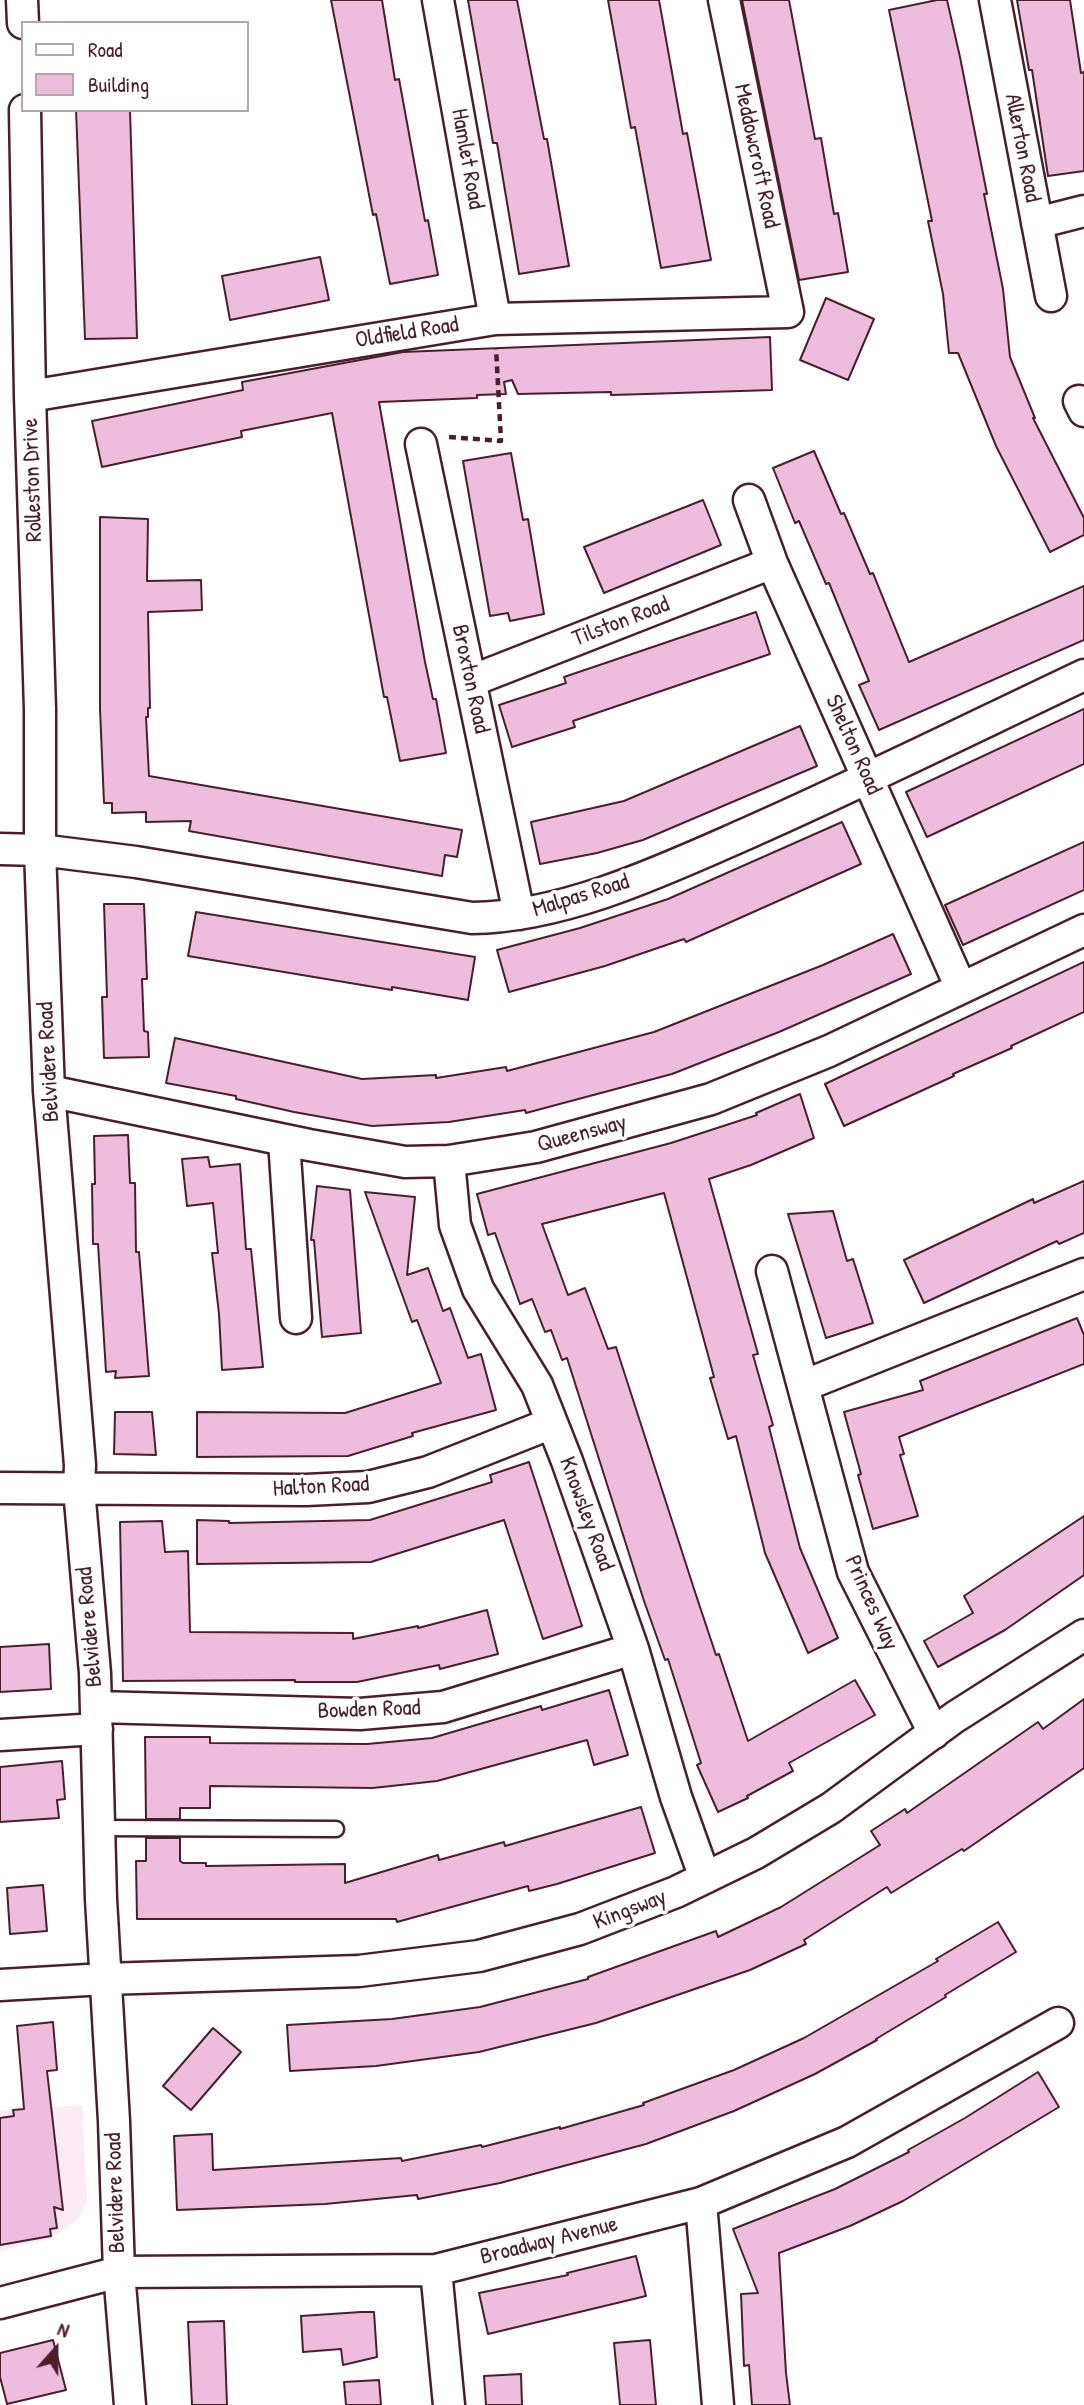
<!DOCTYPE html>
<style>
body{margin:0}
#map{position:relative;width:1084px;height:2405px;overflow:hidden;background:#fff;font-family:"Patrick Hand",sans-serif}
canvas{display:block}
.legend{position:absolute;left:21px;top:21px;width:228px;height:91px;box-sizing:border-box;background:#fff;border:2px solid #b7a5aa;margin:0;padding:9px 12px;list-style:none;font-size:21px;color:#4a1f2b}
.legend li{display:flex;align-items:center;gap:14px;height:35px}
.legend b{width:35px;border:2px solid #b7a5aa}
.north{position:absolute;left:21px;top:2314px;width:70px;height:70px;-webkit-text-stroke:5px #fff;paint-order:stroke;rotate:21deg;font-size:19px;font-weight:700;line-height:28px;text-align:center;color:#4a1f2b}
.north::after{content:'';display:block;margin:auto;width:24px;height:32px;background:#4a1f2b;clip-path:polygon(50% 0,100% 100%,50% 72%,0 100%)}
</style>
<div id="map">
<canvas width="1084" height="2405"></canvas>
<ul class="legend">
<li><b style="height:9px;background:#fff"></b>Road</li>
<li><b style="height:19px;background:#eebddd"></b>Building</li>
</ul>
<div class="north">N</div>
</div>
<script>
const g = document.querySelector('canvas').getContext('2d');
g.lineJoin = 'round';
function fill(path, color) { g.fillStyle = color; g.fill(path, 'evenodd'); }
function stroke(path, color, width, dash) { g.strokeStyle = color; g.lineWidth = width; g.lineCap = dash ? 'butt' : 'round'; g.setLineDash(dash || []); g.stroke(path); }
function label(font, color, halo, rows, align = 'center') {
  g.font = font + ' "Patrick Hand",sans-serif'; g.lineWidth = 7; g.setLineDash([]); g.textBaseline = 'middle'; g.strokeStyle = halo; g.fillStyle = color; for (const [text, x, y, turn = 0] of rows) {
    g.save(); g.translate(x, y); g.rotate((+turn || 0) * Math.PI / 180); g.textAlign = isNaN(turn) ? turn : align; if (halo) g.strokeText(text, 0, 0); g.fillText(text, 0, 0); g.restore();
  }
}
fill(new Path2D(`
 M82,2105L87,2200L78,2220L52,2238L0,2251V2111Z`), '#faebf5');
const building = new Path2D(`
 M331,0H382L395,80L399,79L425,221L428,220L438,275L390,284L376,214L373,215Z
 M468,0H517L544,139H547L569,266L519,274L497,143H493Z
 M608,0H659L683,134L687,133L711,260L661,268L635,127L631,128Z
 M742,0H789L815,139L821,138L834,214L838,213L848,272L799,280Z
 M937,0H947L960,57L987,194H984L1003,289L1010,357L1035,418H1033L1084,518V535L1050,552L996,446L958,353H949L943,294L928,221H932L889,10Z
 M1017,0H1070L1081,73L1084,72V171L1048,176L1032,70H1029Z
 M76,110H130L137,338L85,339Z
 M320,257L329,300L230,320L222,276Z
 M826,298L874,319L848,380L800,360Z
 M770,337L772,390L646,394L611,395V392L518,394L512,380L504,382L506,394L477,395V398L379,402L425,662L433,699H436L446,753L400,761L387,697H384L332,413L241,431L242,437L102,467L92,421L243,390L242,382L403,352Z
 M814,451L841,514L844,513L870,574L873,573L909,662L1084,586V640L879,730L859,685L869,681L829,583L826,584L799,521L795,523L773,468Z
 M511,453L523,520L528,519L544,614L510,621L508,613L490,616L463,461Z
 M703,500L721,545L604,593L584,547Z
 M100,517L148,519L147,581L201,580L202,610L148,612L150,708H148V717H146L149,776L462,830L457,857L445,855L442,876L189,831L191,821L146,822V812L112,813V803H104L100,709Z
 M756,612L770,654L573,721L575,727L512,747L499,705L566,683L564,677Z
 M1084,709V764L927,837L906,792Z
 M800,726L817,766L643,840L597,853L540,864L531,822L624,801Z
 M842,822L861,864L686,942L684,939L605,966L509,992L497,950L580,928L668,899Z
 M1084,842V890L963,945L945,905Z
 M104,904H144L147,979H142L144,1031L148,1032L149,1057L104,1058L102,997H107Z
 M196,912L475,957L468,1000L392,987V990L188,956Z
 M893,934L911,974L779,1032L672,1074L526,1113L525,1110L449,1122L372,1126L294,1112L236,1099V1096L166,1083L175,1038L362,1079L436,1075V1078L506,1067L507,1071L654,1032L823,965Z
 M1084,962V1012L1011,1046L1012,1048L953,1074L954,1076L844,1126L825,1084Z
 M800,1094L814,1138L751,1165L709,1179L758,1354L753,1355L773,1425L769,1427L800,1548L838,1638L808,1653L765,1553L736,1436L728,1439L710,1378L714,1377L664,1193L542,1224L568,1295L585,1288L608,1349L616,1347L695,1592L716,1655L719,1654L748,1741L855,1680L875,1715L789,1763L793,1771L747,1796L748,1798L718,1812L697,1765L701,1763L668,1659L665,1660L644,1601L567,1358L562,1360L551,1330L545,1332L532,1299L520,1304L495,1233L488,1235L477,1194L671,1143L757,1115L756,1113Z
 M128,1135L130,1183H135L136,1252H139L149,1376L115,1378L116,1371L106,1372L98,1244H93L92,1184H95L94,1136Z
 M208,1157L210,1167L240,1164L246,1249H251L263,1367L222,1370L219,1314L212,1253H218L213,1203L187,1206L182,1159Z
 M1084,1181V1233L1059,1244L1057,1241L924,1303L904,1260L1033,1199L1034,1203Z
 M317,1186L350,1190L361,1333L322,1337L314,1240H311Z
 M365,1192L415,1197L407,1275L428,1268L443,1311L450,1308L468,1358L481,1354L496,1410L412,1433L413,1436L348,1456L197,1457V1412L345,1413L441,1383L417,1320L412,1322Z
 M833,1211L847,1261L853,1259L873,1323L826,1338L788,1214Z
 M1077,1318L1084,1335V1364L899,1437L904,1454L900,1455L918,1516L873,1529L858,1475L861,1474L844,1412L923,1390L920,1381Z
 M115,1412H152L156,1455L114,1454Z
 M529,1462L582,1626L543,1639L504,1520L371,1562L197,1564V1520L229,1521V1523L370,1520L492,1482L490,1475Z
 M1084,1516V1575L1005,1630L938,1667L924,1641L973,1613L964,1596Z
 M162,1521L165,1552L188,1551L190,1632L353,1633V1639L418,1626V1628L487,1610L498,1654L440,1669L439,1665L357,1682H295V1680L123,1681L120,1522Z
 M49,1644L51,1689L0,1692V1647Z
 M609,1690L628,1755L594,1765L587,1740L437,1781L373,1788L210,1786V1808H180V1819H146L145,1737H210V1743L367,1744L432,1738L541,1706L542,1710Z
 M1084,1699V1768L964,1851L962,1849L891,1893L887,1887L804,1940L806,1944L750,1970L596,2023L479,2052L376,2066L290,2071L287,2025L392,2019L480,2007L588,1979V1977L716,1931L718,1937L781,1907L880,1845L871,1831L905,1809L907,1813L1038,1722L1043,1729Z
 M62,1761L65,1799L57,1800L59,1818L0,1822V1767Z
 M641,1807L655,1853L557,1884L529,1891L528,1886L397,1922L396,1919H137L136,1861H146V1838H180V1861L183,1863H206V1866L345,1864V1883L438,1855L439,1860L504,1842L505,1846Z
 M43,1885L47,1931L10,1934L7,1888Z
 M998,1922L1016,1952L945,1995L946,1997L876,2039L877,2040L815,2074L734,2111L646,2144L500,2183L418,2199L417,2195L325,2204L177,2210L174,2136L212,2134L213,2170L401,2158L402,2161L481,2145L482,2147L560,2127V2129L644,2105L643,2103L734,2070L804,2038L938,1961L936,1959Z
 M53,2022L57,2070L47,2071L63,2210L54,2207L57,2228L50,2229L51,2236L0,2245V2118L14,2116L13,2110L24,2109L17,2026Z
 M213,2028L241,2052L191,2110L163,2086Z
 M1038,2072L1059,2107L903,2201L850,2226L779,2253L786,2373L790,2405H752L749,2365L744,2366L741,2294L758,2293L733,2229L835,2189L909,2152L908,2150L965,2118Z
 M636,2256L646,2296L488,2334L479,2293L568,2275L567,2273Z
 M361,2312H374L377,2357L343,2365L341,2349L303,2352L301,2316Z
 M224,2321L227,2405H192L188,2322Z
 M53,2340L66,2390L7,2404L0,2377V2353Z
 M650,2340L656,2405H620L614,2343Z
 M521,2374L522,2405H486L484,2376Z
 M379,2380L381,2405H346L344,2382Z`);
fill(building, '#eebddd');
stroke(building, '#4a1f2b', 2);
const service = new Path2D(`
 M99,1828L336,1829`);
const minor = new Path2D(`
 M22,0L23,23
 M438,0L495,319
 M995,0L1051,296
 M25,110L30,396L40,709V850L45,987L49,1091L80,1465L79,1489L95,1673L101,1899L114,2121L119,2272L130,2405
 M1037,223L1084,211
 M30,396L495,319L788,312L724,0
 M1079,401L1084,411
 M421,444L519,914
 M749,500L772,563L961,988
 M471,681L772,563
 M0,849L40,850L136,862L472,918C565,917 664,870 748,833C861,783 972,728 1084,675
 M49,1091L309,1145L405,1162L449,1161L536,1147L711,1099L829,1051L1084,930
 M284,1141L296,1318
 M449,1161L455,1225L478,1289L537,1385L567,1461L633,1649L676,1797L705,1878
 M772,1271L853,1572L934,1733
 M803,1386L1084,1274
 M0,1488L306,1490L368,1487L428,1472L552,1423
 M96,1707L360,1714L443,1707L633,1649
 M0,1735L97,1729
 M0,1985L105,1979L359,1971L479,1956L580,1929L676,1892L756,1853L831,1808L955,1717L1084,1635
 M701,2203L718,2405
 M436,2270L449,2405
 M0,2303L119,2272L436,2270L701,2203L847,2142L1058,2023`);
stroke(service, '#4a1f2b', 19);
stroke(minor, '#4a1f2b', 35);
stroke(new Path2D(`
 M449,437L501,441L496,348`), '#4a1f2b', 4.5, [7, 5]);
stroke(service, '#fff', 14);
stroke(minor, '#fff', 30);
label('23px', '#4a1f2b', '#fff', [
 ["Allerton Road",1022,148,79],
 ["Meddowcroft Road",756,156,78],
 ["Hamlet Road",467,159,80],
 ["Oldfield Road",407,333,-9],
 ["Rolleston Drive",33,480,-92],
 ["Tilston Road",621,622,-21],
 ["Broxton Road",470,679,78],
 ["Shelton Road",853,745,66],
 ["Malpas Road",581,896,-17],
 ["Belvidere Road",49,1062,-93],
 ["Queensway",582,1134,-15],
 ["Halton Road",321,1487,-3],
 ["Knowsley Road",586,1514,70],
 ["Princes Way",871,1603,66],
 ["Belvidere Road",90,1627,-95],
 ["Bowden Road",369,1710,-2],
 ["Kingsway",630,1910,-21],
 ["Belvidere Road",116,2193,-92],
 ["Broadway Avenue",549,2241,-14]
]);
</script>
